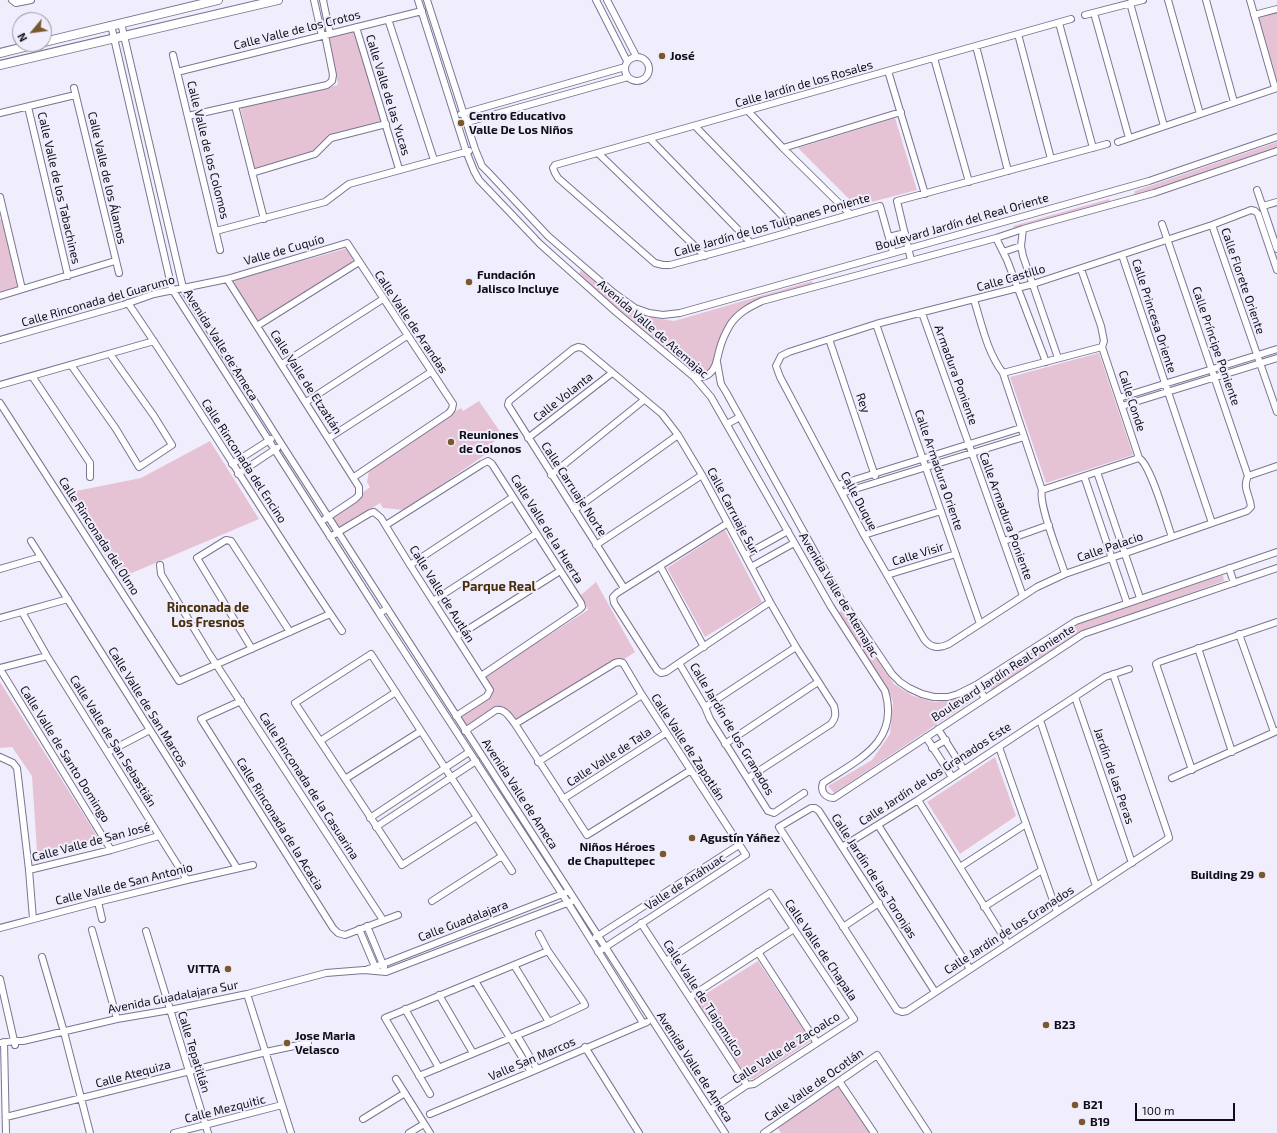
<!DOCTYPE html>
<meta charset="utf-8">
<style>
body{margin:0}
#map{position:relative;width:1277px;height:1133px;overflow:hidden;background:#f0eefc;font-family:"Exo 2",sans-serif}
canvas{display:block}
.north{position:absolute;left:12px;top:12px;width:40px;height:40px;box-sizing:border-box;background:#f0eefc;border:1px solid #9694a1;border-radius:50%;rotate:241deg;font-size:11px;font-weight:700;line-height:16px;text-align:center;color:#0f0d19}
.north::after{content:'';display:block;margin:auto;width:14px;height:18px;background:#79582e;clip-path:polygon(50% 0,100% 100%,50% 72%,0 100%)}
.scale{position:absolute;left:1135px;top:1103px;width:100px;height:18px;box-sizing:border-box;border:2px solid #0f0d19;border-top:0;padding-left:5px;font-size:12px;line-height:14px;white-space:nowrap;color:#0f0d19;-webkit-text-stroke:3px #f0eefc;paint-order:stroke}
</style>
<div id="map">
<canvas width="1277" height="1133"></canvas>
<div class="north">N</div>
<div class="scale">100 m</div>
</div>
<script>
const g = document.querySelector('canvas').getContext('2d');
g.lineJoin = 'round';
function fill(path, color) { g.fillStyle = color; g.fill(path, 'evenodd'); }
function stroke(path, color, width, dash) { g.strokeStyle = color; g.lineWidth = width; g.lineCap = dash ? 'butt' : 'round'; g.setLineDash(dash || []); g.stroke(path); }
function label(font, color, halo, rows, align = 'center') {
  g.font = font + ' "Exo 2",sans-serif'; g.lineWidth = 4; g.setLineDash([]); g.textBaseline = 'middle'; g.strokeStyle = halo; g.fillStyle = color; for (const [text, x, y, turn = 0] of rows) {
    g.save(); g.translate(x, y); g.rotate((+turn || 0) * Math.PI / 180); g.textAlign = isNaN(turn) ? turn : align; if (halo) g.strokeText(text, 0, 0); g.fillText(text, 0, 0); g.restore();
  }
}
fill(new Path2D(`
 M1277,12V84L1258,17Z
 M355,30L383,122L330,137L315,152L255,170L240,106L338,85L329,35Z
 M895,118L917,190L856,206L798,148Z
 M1277,142V149L1138,196L1134,195L1135,191Z
 M1109,199L1110,201L1016,231L1013,226Z
 M0,219H2L19,287L0,292Z
 M348,248L353,258L352,263L257,324L233,286L235,280Z
 M581,270L642,316L674,321L812,281L814,286L762,301L736,316L713,368L703,377L694,376L578,276Z
 M1099,353L1133,455L1046,483L1010,377Z
 M479,401L503,436L486,447L489,452L405,510L383,508L380,503L340,529L331,516L370,487L367,482L370,465L461,408L463,411Z
 M210,441L259,519L120,578L66,493L141,478Z
 M725,530L762,602L705,637L667,568Z
 M1223,575L1224,581L1081,632L992,690L987,687L1021,660L1077,624Z
 M596,582L635,652L623,660L618,659L516,719L506,709L500,707L466,727L459,716L488,698L489,684L485,676L588,610L581,595Z
 M843,608L894,684L913,696L935,702L975,694L976,698L834,793L828,786L872,760L890,734L893,702L886,685L838,614Z
 M0,682L99,839L37,852L32,776L12,747L0,748Z
 M995,757L1016,816L960,854L927,802Z
 M758,961L811,1041L753,1079H747L696,1000Z
 M839,1085L870,1133H781L777,1127Z`), '#e6c3d4');
const minor = new Path2D(`
 M12,0L16,3L31,0
 M314,0L322,36
 M323,0L330,34
 M418,0L466,151L474,171L479,180L540,244L616,312L694,377L711,397L831,607L885,691C900,742 859,759 823,783C820,791 825,798 834,798L1083,634L1277,568
 M427,0L475,149L482,166L488,172L548,236L614,293L635,308L649,313L663,315L680,313L1149,181L1277,137
 M596,0L627,61
 M607,0L636,56
 M1168,0L1200,114
 M1206,0L1234,102
 M1250,0L1275,88
 M1130,3L1164,126
 M1094,13L1129,138
 M1085,15L1143,0
 M1254,15L1277,9
 M388,19L434,160
 M121,23L183,288L282,445L725,1133
 M1059,23L1093,148
 M111,25L172,289L379,613L387,609
 M356,27L399,169
 M1018,34L1051,159
 M976,46L1008,171
 M173,55L220,250
 M625 69a12 12 0 1 1 24 0a12 12 0 1 1-24 0Z
 M934,58L969,182
 M888,71L925,194
 M177,72L422,11
 M74,88L119,273
 M235,106L264,219
 M28,107L68,276
 M748,111L783,148L850,214
 M0,113L75,95
 M461,114L625,67
 M188,116L327,85L332,81L333,75L325,35
 M464,123L628,77
 M695,126L796,230
 M650,139L751,243
 M1118,142L1277,88
 M783,148L901,112
 M599,154L705,256
 M252,173L315,154L331,138L386,124
 M1257,190L1277,249
 M0,197L22,289
 M1263,206L1277,202
 M1162,224L1248,476
 M1212,225L1277,412
 M1023,229L1021,246L1023,256L1058,358
 M216,231L325,202L349,184L469,151
 M889,237L905,233
 M996,238L1007,260L1046,362
 M893,252L880,206L751,243L670,265H663L655,263L558,178L555,173L553,168L555,165L1071,19
 M1003,252L1021,246
 M1122,255L1212,523
 M911,260L897,201L1107,144
 M1081,269L1101,326L1104,341L1102,347L1139,458C1151,465 1166,521 1172,537
 M1277,270L1258,214L1255,211L1251,210L1212,225L1033,284L876,324L789,352L781,356L776,366L780,377L864,535L924,639C930,648 939,649 949,644L1037,587L1065,574L1247,511L1251,507C1250,494 1242,489 1248,476L1277,466
 M227,279L359,487V495L355,499L325,519
 M0,296L115,261
 M974,300C982,325 987,352 1003,373L1042,490C1038,504 1060,557 1065,574
 M128,303C202,411 268,523 342,631
 M922,313L1023,596
 M876,324L980,624
 M257,326L359,262
 M829,339L875,476
 M0,340L123,305L154,294L227,279L347,243L453,404L452,409L449,413L354,477
 M717,362L721,384L726,392L841,599L892,674L900,682L909,688L922,694L934,697H948L958,694L976,685L1076,621L1277,552
 M282,364L383,299
 M71,365L116,429L139,467L172,445L154,416L110,354
 M1003,373L1102,347
 M32,376L90,463V477
 M694,377C700,377 705,378 709,374C717,368 717,357 720,348C722,340 726,332 730,325C738,313 749,307 762,301L996,238L1023,229L1154,193L1277,151
 M0,385L154,341
 M1119,398L1277,349
 M306,402L407,336
 M0,403L179,681L330,614
 M1122,406L1277,358
 M727,424L740,417
 M329,438L431,372
 M528,438L612,373
 M232,464L271,439
 M1097,472L1140,598
 M238,474L277,448
 M551,475L644,400
 M1084,476L1127,603
 M838,485L1021,428
 M1042,490L1139,458
 M842,493L1024,437
 M574,510L678,435
 M728,523L617,593L613,597L614,603L657,670L661,673L666,672L679,663L770,602
 M386,525L482,464L488,461L492,464L581,603L582,607L580,609L481,676
 M864,535L941,511
 M330,537L370,513L374,512L381,518L410,565L490,690L487,696L456,716
 M31,541L237,868
 M1004,541L1049,525
 M596,545L702,475
 M745,555L788,531
 M160,565L161,574L210,655L383,920
 M410,565L513,497
 M660,566L704,647
 M751,567L794,543
 M1229,568L1234,583
 M0,569L41,557
 M887,575L956,554
 M624,588L508,405L509,401L573,349L578,347L583,348L662,414L678,435L702,475L770,602L796,647L834,706C836,714 836,718 831,724L748,778
 M433,601L536,534
 M22,612L47,656L187,880
 M379,613L568,903L643,1023
 M0,618L68,599
 M1239,634L1274,732
 M456,637L560,571
 M1198,648L1232,752
 M252,649L197,558L226,540L231,541L290,632
 M679,663L705,707L710,719L768,811L774,813L804,793
 M0,668L47,656
 M0,669L111,850
 M976,685L985,698
 M1075,697L1132,863
 M241,701L201,719L333,928L338,933L345,935L398,915
 M705,707L796,647
 M1040,720L1096,886
 M515,724L615,663L619,662L623,663L642,695L746,855L598,952
 M938,729L964,770
 M465,731L496,710C505,708 510,718 515,724L587,835L691,770
 M926,737L952,777
 M320,741L396,692
 M725,744L818,682
 M999,747L1057,912
 M932,748L946,740
 M108,752L150,730
 M0,757L13,763L17,768L29,870L33,919
 M538,762L642,695
 M1192,770L1156,664L1159,662L1277,622
 M1172,778L1277,731
 M345,779L421,731
 M563,799L666,733
 M918,800L1008,944
 M477,817L402,865L295,703L371,654C418,726 465,798 512,871
 M370,818L469,752
 M878,825L970,969
 M376,827L476,761
 M842,847L918,800L1105,677L1129,669
 M960,867L1026,824
 M29,870L111,850L159,836
 M432,901L502,856
 M98,902L102,919
 M984,907L1042,870
 M641,923L747,1085
 M367,926L384,967
 M843,927L879,903
 M0,928L98,902L187,880L253,865
 M359,929L376,969
 M92,930L117,1019
 M146,931L208,1133
 M596,937L739,845
 M758,952L817,1043
 M42,957L64,1032L90,1133
 M666,961L770,893L854,1019L754,1084L747,1085L710,1110
 M514,965L549,1022
 M368,969L383,964L565,893
 M0,979L15,1045
 M475,981L531,1072
 M935,992L819,811L815,808H811L779,827L897,1010L902,1012L907,1011L1169,838L1168,834L1113,674
 M247,994L291,1133
 M439,995L473,1053
 M690,997L794,929
 M405,1009L439,1068
 M517,1035L537,1069
 M4,1042L6,1133
 M0,1043L14,1041H23L117,1019L170,1010L247,994L326,973L364,970L386,972L575,900
 M585,1047L639,1133
 M419,1076L549,1022L585,1005L583,1001L548,951L539,934
 M396,1079L430,1133
 M839,1081L874,1133
 M430,1094L385,1018L548,951
 M430,1114L531,1072L647,1022
 M6,1117L266,1052L308,1043
 M363,1119L405,1093
 M174,1133L282,1105
 M409,1133L424,1124
 M764,1133L877,1055L928,1133`);
const tertiary = new Path2D(`
 M44,42L218,0
 M0,53L36,44
 M0,65L278,0`);
stroke(minor, '#7a7594', 8);
stroke(tertiary, '#7a7594', 10);
stroke(minor, '#fff', 6);
stroke(tertiary, '#fff', 8);
for (const [x, y, r, color] of [
 [662,56,4,"#79582e"],
 [461,123,4,"#79582e"],
 [469,282,4,"#79582e"],
 [451,442,4,"#79582e"],
 [692,838,4,"#79582e"],
 [663,854,4,"#79582e"],
 [1262,875,4,"#79582e"],
 [228,969,4,"#79582e"],
 [1046,1025,4,"#79582e"],
 [287,1043,4,"#79582e"],
 [1075,1105,4,"#79582e"],
 [1082,1122,4,"#79582e"]
]) { const dot = new Path2D(); dot.arc(x, y, r, 0, 2 * Math.PI); g.fillStyle = color; g.fill(dot); stroke(dot, '#f0eefc', 1.5); }
label('12px', '#0f0d19', '#f0eefc', [
 ["Calle Valle de los Crotos",297,30,-14],
 ["Calle Jardín de los Rosales",804,84,-16],
 ["Calle Valle de las Yucas",388,95,73],
 ["Calle Valle de los Colomos",208,150,76],
 ["Calle Valle de los Álamos",107,178,77],
 ["Calle Valle de los Tabachines",59,188,77],
 ["Boulevard Jardín del Real Oriente",962,222,-16],
 ["Calle Jardín de los Tulipanes Poniente",772,225,-16],
 ["Valle de Cuquío",284,250,-16],
 ["Calle Castillo",1011,278,-16],
 ["Calle Florete Oriente",1243,281,71],
 ["Calle Rinconada del Guarumo",98,301,-16],
 ["Calle Princesa Oriente",1154,316,72],
 ["Calle Valle de Arandas",411,322,56],
 ["Avenida Valle de Atemajac",653,329,41],
 ["Avenida Valle de Ameca",221,345,58],
 ["Calle Príncipe Poniente",1216,346,71],
 ["Armadura Poniente",956,375,70],
 ["Calle Valle de Etzatlán",306,382,57],
 ["Calle Volanta",563,397,-38],
 ["Calle Conde",1132,401,72],
 ["Rey",863,403,71],
 ["Calle Rinconada del Encino",244,461,57],
 ["Calle Armadura Oriente",939,470,71],
 ["Calle Carruaje Norte",574,489,57],
 ["Calle Duque",859,501,62],
 ["Calle Carruaje Sur",733,511,62],
 ["Calle Armadura Poniente",1006,516,70],
 ["Calle Valle de la Huerta",547,529,58],
 ["Calle Rinconada del Olmo",99,536,57],
 ["Calle Palacio",1110,547,-19],
 ["Calle Visir",918,554,-17],
 ["Calle Valle de Autlán",442,594,58],
 ["Avenida Valle de Atemajac",839,595,59],
 ["Boulevard Jardín Real Poniente",1003,673,-33],
 ["Calle Valle de San Marcos",148,707,58],
 ["Calle Jardín de los Granados",732,729,59],
 ["Calle Valle de San Sebastián",113,741,58],
 ["Calle Valle de Zapotlán",688,747,57],
 ["Calle Valle de Santo Domingo",65,754,58],
 ["Calle Valle de Tala",609,757,-33],
 ["Calle Jardín de los Granados Este",935,774,-33],
 ["Jardín de las Peras",1114,776,71],
 ["Calle Rinconada de la Casuarina",309,786,57],
 ["Avenida Valle de Ameca",520,794,57],
 ["Calle Rinconada de la Acacia",280,824,58],
 ["Calle Valle de San José",91,842,-15],
 ["Calle Jardín de las Toronjas",874,876,57],
 ["Valle de Anáhuac",685,882,-33],
 ["Calle Valle de San Antonio",124,884,-14],
 ["Calle Guadalajara",463,921,-21],
 ["Calle Jardín de los Granados",1009,930,-33],
 ["Calle Valle de Chapala",821,950,56],
 ["Avenida Guadalajara Sur",173,997,-11],
 ["Calle Valle de Tlajomulco",703,998,57],
 ["Calle Valle de Zacoalco",786,1048,-32],
 ["Calle Tepatitlán",194,1052,73],
 ["Valle San Marcos",532,1059,-23],
 ["Avenida Valle de Ameca",695,1067,57],
 ["Calle Atequiza",133,1074,-15],
 ["Calle Valle de Ocotlán",814,1085,-35],
 ["Calle Mezquitic",225,1109,-14]
]);
label('bold 12px', '#0f0d19', '#f0eefc', [
 ["José",670,56],
 ["Centro Educativo",469,116],
 ["Valle De Los Niños",469,130],
 ["Fundación",477,275],
 ["Jalisco Incluye",477,289],
 ["Reuniones",459,435],
 ["de Colonos",459,449],
 ["Agustín Yáñez",700,838],
 ["Niños Héroes",655,847,"right"],
 ["de Chapultepec",655,861,"right"],
 ["Building 29",1254,875,"right"],
 ["VITTA",220,969,"right"],
 ["B23",1054,1025],
 ["Jose Maria",295,1036],
 ["Velasco",295,1050],
 ["B21",1083,1105],
 ["B19",1090,1122]
], 'left');
label('bold 13px', '#482f0d', '#f0eefc', [
 ["Parque Real",499,587],
 ["Rinconada de",208,608],
 ["Los Fresnos",208,623]
]);
</script>
